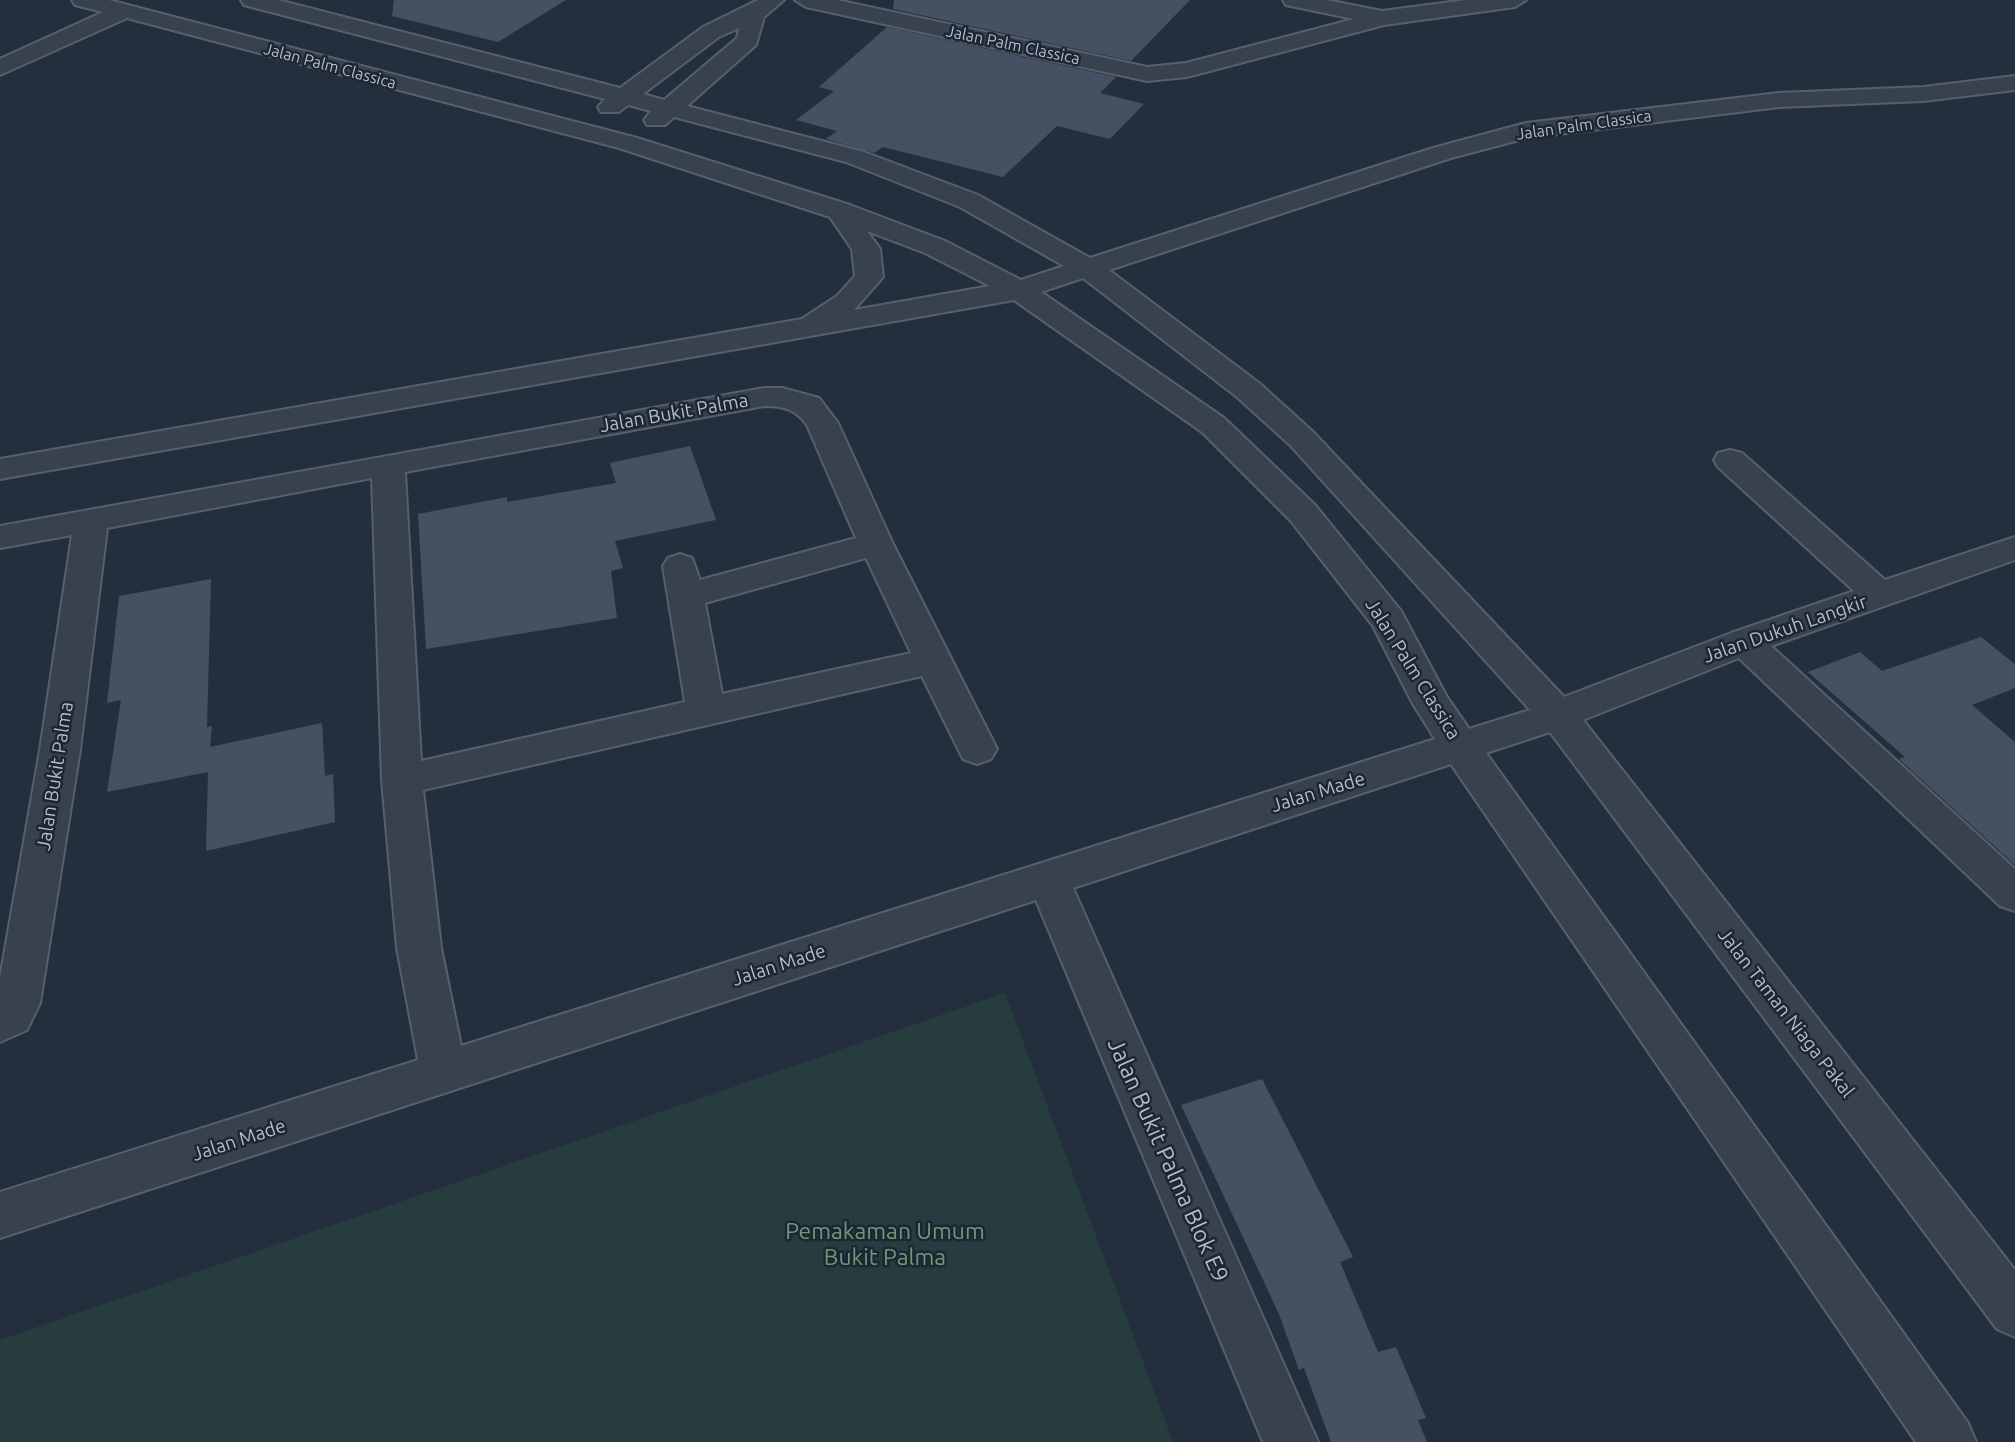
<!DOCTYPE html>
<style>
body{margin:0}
canvas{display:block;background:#242f3e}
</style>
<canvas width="2015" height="1442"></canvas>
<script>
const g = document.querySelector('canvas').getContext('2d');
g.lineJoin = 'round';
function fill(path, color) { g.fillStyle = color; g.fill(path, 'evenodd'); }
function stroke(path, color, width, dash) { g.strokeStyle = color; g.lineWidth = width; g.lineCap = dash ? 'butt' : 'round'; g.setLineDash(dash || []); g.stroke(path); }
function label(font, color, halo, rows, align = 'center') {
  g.font = font + ' Ubuntu,sans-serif'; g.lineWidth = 5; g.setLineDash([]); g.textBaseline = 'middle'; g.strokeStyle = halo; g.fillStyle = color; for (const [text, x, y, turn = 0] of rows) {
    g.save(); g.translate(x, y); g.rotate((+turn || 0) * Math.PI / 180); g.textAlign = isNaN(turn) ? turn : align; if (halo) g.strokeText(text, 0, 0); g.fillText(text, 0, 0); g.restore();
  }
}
fill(new Path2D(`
 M1005,993L1173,1442H0V1340Z`), '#263c3f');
fill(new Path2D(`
 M394,0H566L498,42L392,16Z
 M894,0H1190L1131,61L893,9Z
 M887,27L1116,77L1100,93L1144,104L1110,139L1057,126L1003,177L883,147L874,153L826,139L837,131L796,120L834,91L819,87Z
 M690,446L716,520L615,541L623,568L611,571L617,618L426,649L418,514L507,497V502L616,483L610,463Z
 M211,579L207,727L212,726L210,747L322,723L325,776L333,774L335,822L206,851L208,772L107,792L121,700L107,703L119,596Z
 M1981,637L2015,664V688L1972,705L2015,742V865L1899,759L1905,757L1808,672L1860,652L1882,671Z
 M1262,1079L1353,1257L1340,1262L1378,1352L1396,1347L1426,1418L1418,1420L1427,1442H1331L1304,1368L1299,1370L1279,1314L1181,1105Z`), '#455162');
const minor = new Path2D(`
 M72,0H109L637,138L850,205L945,241L1021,280L1064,266L960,207L846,162L674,117L665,125H647L644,120L651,111L628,105L619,112H601L598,107L605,99L244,5L241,0H278L620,88L703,27L758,0H784L764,17L756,45L687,106L864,152L978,195L1090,258L1433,148L1526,123L1779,93L1923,87L2015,76V90L1923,101L1779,107L1527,138L1451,158L1109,270L1259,383L1312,431L1564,697L1731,633L1854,591L1718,467L1714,460L1718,453L1730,450L1742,453L1885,580L2015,537V560L1771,646L2015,869V911L2000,906L1739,658L1583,720L2015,1270V1337L1997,1329L1550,732L1486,753L1968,1423L1976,1442H1916L1451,764L1073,888L1318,1442H1263L1036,900L0,1238V1192L418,1060L397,948L382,780L372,478L107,528L80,750L40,1003L27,1030L0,1042V978L40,750L72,535L0,548V526L764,388H782L819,398L838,423L893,544L997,749L991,759L977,764L963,759L922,676L423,790L441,948L461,1046L1435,739L1413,704L1373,626L1291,521L1202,432L1014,300L0,479V459L802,319L837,296L855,276L852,249L830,217L619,148L127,18L0,75V59L103,12L75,5ZM739,28L737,38L664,100L643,94L719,37ZM867,231L925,253L990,286L854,310L883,277L880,249ZM1083,278L1237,397L1290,445L1530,710L1469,729L1447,697L1401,611L1315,505L1224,418L1041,292ZM764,406C784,406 795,409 807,425L856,538L700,580L692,558L680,554L668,558L663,566L685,702L421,761L405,472ZM866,558L911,653L722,694L705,603Z
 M795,0H837L1147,67L1186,63L1354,19L1286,5L1283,0H1327L1382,11L1466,0H1526L1515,7L1384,25L1187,77L1147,81L806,7Z`);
stroke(minor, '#565f6c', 4);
fill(minor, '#38414e');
label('16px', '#b4bcc9', '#1d2633', [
 ["Jalan Palm Classica",1013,45,12],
 ["Jalan Palm Classica",330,66,15],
 ["Jalan Palm Classica",1584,125,-8]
]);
label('19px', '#b4bcc9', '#1d2633', [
 ["Jalan Bukit Palma",674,413,-10],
 ["Jalan Dukuh Langkir",1785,629,-19],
 ["Jalan Palm Classica",1413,669,58],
 ["Jalan Bukit Palma",55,776,-81],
 ["Jalan Made",1318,792,-17],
 ["Jalan Made",779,965,-18],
 ["Jalan Taman Niaga Pakal",1786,1013,52],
 ["Jalan Made",239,1140,-18]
]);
label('23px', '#b4bcc9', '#1d2633', [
 ["Jalan Bukit Palma Blok E9",1168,1160,66]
]);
label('23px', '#6b9a76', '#1d2633', [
 ["Pemakaman Umum",885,1231],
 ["Bukit Palma",885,1257]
]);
</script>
